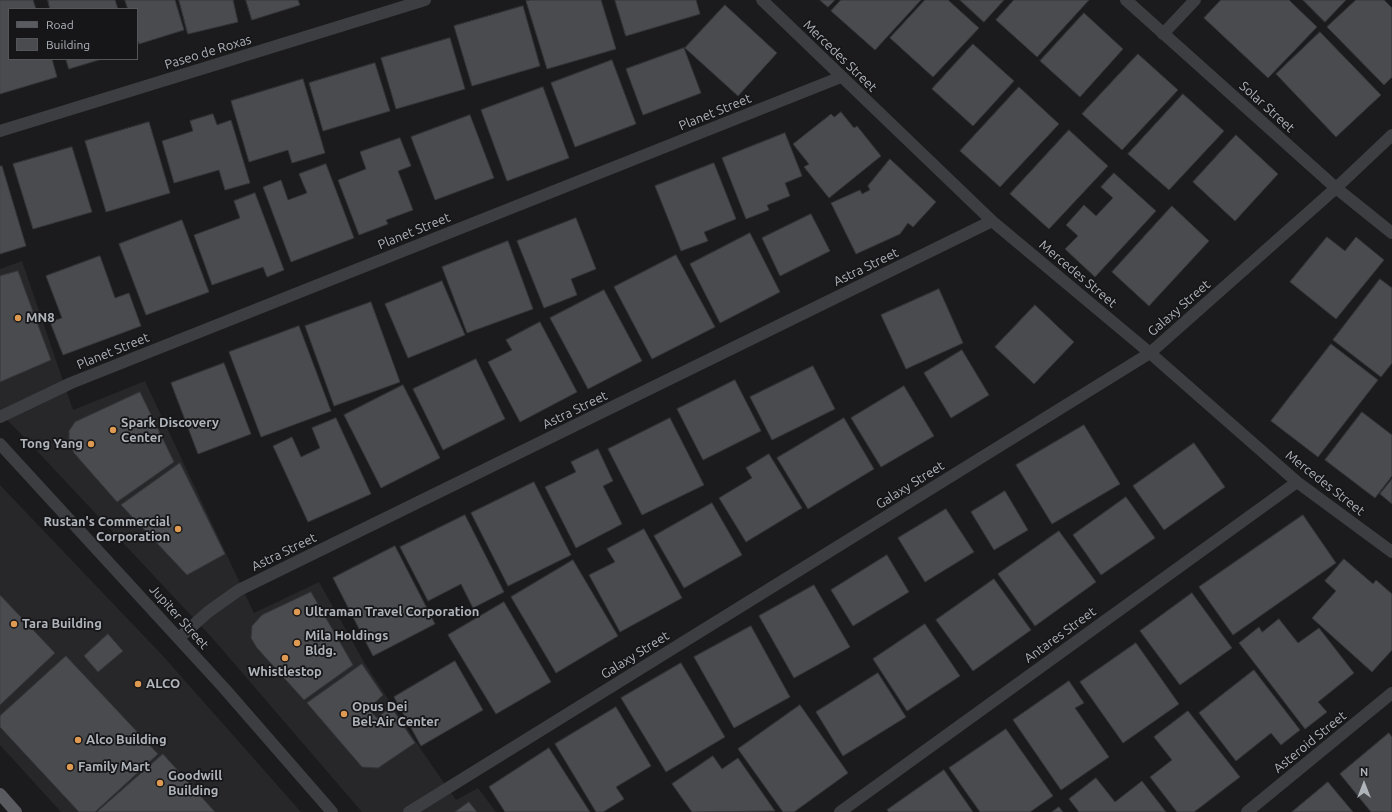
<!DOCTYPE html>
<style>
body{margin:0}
#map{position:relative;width:1392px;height:812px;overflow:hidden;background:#1b1b1d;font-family:Ubuntu,sans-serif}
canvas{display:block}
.legend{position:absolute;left:8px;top:8px;width:130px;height:52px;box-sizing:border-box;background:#161618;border:1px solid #535559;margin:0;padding:5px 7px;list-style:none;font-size:12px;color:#afb4bb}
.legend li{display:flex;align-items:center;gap:8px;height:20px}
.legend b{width:20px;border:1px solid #535559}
.north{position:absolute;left:1344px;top:764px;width:40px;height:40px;-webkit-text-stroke:3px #161618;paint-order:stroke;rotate:0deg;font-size:11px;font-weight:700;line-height:16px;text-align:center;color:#afb4bb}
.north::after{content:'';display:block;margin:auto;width:14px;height:18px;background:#afb4bb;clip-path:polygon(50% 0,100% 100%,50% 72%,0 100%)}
</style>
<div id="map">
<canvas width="1392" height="812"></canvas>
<ul class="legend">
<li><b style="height:5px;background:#595b60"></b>Road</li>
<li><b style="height:11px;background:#4a4b4f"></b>Building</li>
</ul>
<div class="north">N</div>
</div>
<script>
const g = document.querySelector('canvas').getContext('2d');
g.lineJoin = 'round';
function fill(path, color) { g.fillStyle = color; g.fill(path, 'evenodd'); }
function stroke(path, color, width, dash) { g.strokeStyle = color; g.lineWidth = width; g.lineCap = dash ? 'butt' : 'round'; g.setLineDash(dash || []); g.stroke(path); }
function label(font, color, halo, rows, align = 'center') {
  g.font = font + ' Ubuntu,sans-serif'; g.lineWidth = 3.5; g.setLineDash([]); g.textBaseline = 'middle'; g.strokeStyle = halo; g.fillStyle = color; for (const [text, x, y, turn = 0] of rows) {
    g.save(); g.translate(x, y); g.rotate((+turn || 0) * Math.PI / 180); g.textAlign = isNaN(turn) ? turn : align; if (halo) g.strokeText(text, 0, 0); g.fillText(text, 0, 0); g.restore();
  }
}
fill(new Path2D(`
 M22,261L73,410L145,381L254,613L319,582L364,662L422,751L456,800L478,788L496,812H362L214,640L23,436L0,413V269Z
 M0,485L164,657L301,812H61L0,745Z`), '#27272a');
const building = new Path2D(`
 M0,0H33L36,9H9V59H52L57,77L0,94Z
 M48,0H115L118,9H50Z
 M125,0H175L184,30L139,44L137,39V9H128Z
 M179,0H233L238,22L188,34Z
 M246,0H298L300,5L252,20Z
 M531,0H601L616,49L547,69L526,1Z
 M615,0H696L700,14L626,36Z
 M820,0H835L828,7Z
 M841,0H921L875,50L831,11Z
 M925,0H948L979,28L933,77L890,38Z
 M960,0H1004L984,22Z
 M1014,0H1089L1037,57L996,20Z
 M1221,0H1289L1317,27L1268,78L1204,18Z
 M1303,0H1346L1325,22Z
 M1356,0H1384L1392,8V77L1384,85L1327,27Z
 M725,5L777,53L738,96L685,48Z
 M523,6L540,66L472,86L454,26Z
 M1084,13L1123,49L1080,97L1040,61Z
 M1320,32L1381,95L1336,137L1276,74Z
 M450,38L465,89L396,109L381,58Z
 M973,44L1014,81L973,126L932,89Z
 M684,48L701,93L643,115L626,69Z
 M1138,54L1178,90L1122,150L1082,114Z
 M66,59H102L69,69Z
 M612,60L636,124L575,147L551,83Z
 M375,63L390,111L323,131L309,83Z
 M303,79L325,153L292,163L288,150L249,162L231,101Z
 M543,87L569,158L507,181L481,110Z
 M1019,87L1059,124L1000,187L960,151Z
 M1183,94L1224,131L1169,190L1128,154Z
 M841,112L854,128L857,126L881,156L829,198L804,167L809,164L793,144L831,114L834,117Z
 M213,114L217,125L231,120L250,183L225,190L219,170L174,183L162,141L193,131L190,121Z
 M470,115L494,178L435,200L411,137Z
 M149,122L170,193L106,212L85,141Z
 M1069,130L1108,166L1049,229L1010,194Z
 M785,133L802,176L785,183L790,196L767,205L769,210L746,219L722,158Z
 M1236,135L1278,174L1235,221L1193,182Z
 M400,138L411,166L398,171L413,210L386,220L388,224L359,235L338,180L366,169L360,152Z
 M72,147L92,212L33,229L13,164Z
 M890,159L936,202L913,227L908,223L900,234L856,254L831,203L860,190L862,194L870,190L868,186Z
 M714,163L736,219L704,232L708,241L681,251L655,186Z
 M326,164L354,238L291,262L263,187L281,180L288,200L307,193L299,174Z
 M0,166H2L26,246L0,254Z
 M1114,173L1156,211L1095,277L1065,249L1078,236L1066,225L1084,205L1096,216L1113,198L1101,187Z
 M255,193L284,270L267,277L263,267L212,285L194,235L240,218L234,201Z
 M1172,206L1209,241L1149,306L1112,272Z
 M811,214L830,251L780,276L762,238Z
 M576,218L596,269L571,279L577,295L544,308L517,241Z
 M182,220L209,292L146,315L119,244Z
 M750,233L780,292L720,323L690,264Z
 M1327,237L1345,251L1356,237L1384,260L1336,319L1290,282Z
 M508,241L533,309L467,333L442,267Z
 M676,255L715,327L652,359L614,287Z
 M100,256L115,298L129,293L141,326L63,355L50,322L62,318L46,276Z
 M18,271L51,360L0,382V276Z
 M1380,279L1392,288V363L1381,377L1333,340Z
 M442,281L465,335L408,358L385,304Z
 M939,289L963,343L906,369L881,315Z
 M604,290L642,361L588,389L550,318Z
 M371,302L400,382L334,406L305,326Z
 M1035,305L1074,342L1034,384L995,347Z
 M540,322L577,392L520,422L488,362L512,350L506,340Z
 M299,326L331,411L261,437L229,352Z
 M1331,344L1378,380L1318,457L1271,421Z
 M962,350L989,395L951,418L924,373Z
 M476,359L505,419L443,450L413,389Z
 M224,363L251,434L198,454L171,383Z
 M813,366L835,409L772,440L750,397Z
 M735,380L761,431L703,460L677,409Z
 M403,385L440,458L381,488L344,415Z
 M904,386L934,436L881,467L851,418Z
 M140,392L174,462L117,502L74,453L69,442V431L75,422Z
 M1362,412L1392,435V476L1375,498L1325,460Z
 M336,418L371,494L308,522L273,446L292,437L301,457L320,448L312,428Z
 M670,418L704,485L642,515L608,449Z
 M844,418L874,469L808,509L777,458Z
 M1084,425L1120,484L1052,524L1016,465Z
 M1194,443L1225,487L1164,530L1133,486Z
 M598,449L613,481L603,486L622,524L576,548L545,487L576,472L571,462Z
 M769,454L802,508L746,542L719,498L752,478L746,468Z
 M180,463L225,554L187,575L121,505Z
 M1392,479V504L1380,494Z
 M534,482L571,555L508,586L471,513Z
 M1005,491L1028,530L994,550L971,512Z
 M1126,497L1155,538L1101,575L1073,535Z
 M712,503L742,555L684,588L654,536Z
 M946,509L974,552L925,582L898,538Z
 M465,515L504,592L473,608L461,584L428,601L400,547Z
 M1303,515L1336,563L1233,635L1199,587Z
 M644,529L682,598L620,632L589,575L615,562L607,549Z
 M1059,531L1096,582L1035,626L998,574Z
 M395,546L435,624L373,656L333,578Z
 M887,555L909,592L853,626L831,590Z
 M1344,559L1373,584L1376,580L1392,594V650L1372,672L1312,618L1336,591L1325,581Z
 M573,560L618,636L556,673L511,597Z
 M994,579L1031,630L973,671L936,620Z
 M814,585L850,647L794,678L759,616Z
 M311,592L353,665L304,700L257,648L251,638L252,626L262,615Z
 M1192,593L1232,648L1180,685L1140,631Z
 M0,595L55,653L0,705Z
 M504,602L551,682L496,714L448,635Z
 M1279,619L1298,643L1319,628L1354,673L1318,702L1327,712L1305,729L1239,643L1259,627L1262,632Z
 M925,624L960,676L907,711L873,659Z
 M751,626L790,697L734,728L694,657Z
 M108,634L123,651L98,672L84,656Z
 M1136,643L1179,704L1123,743L1080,682Z
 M66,656L158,754L95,812H79L0,727V716Z
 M455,661L483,710L421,746L394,697Z
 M681,663L725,737L666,772L621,698Z
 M362,664L383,695L368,709L377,718L391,707L415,743L378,768L362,767L307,703Z
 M1254,670L1300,730L1281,745L1271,733L1236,761L1199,713Z
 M878,673L906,717L843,756L816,712Z
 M1069,681L1084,703L1075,708L1109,757L1061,790L1013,720Z
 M800,705L848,773L794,812H783L738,749Z
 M616,707L651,766L616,787L624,799L603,812H596L555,744Z
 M1188,711L1240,777L1194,812H1177L1150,777L1172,760L1154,737Z
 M1006,729L1053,796L1030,812H980L949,768Z
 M1389,733L1392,737V812H1371L1340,774Z
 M549,748L590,812H505L489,787Z
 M163,754L215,812H97Z
 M713,756L722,769L738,758L775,811L692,812L672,784Z
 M944,770L973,812H889L887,810Z
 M1096,778L1115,802L1142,781L1166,812H1079L1069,799Z
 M1328,782L1353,812H1292Z
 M469,802L477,812H455Z
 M1059,807L1063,812H1052Z`);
fill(building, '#4a4b4f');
stroke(building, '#353639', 1);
stroke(new Path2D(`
 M762,0L992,221L1150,353L1297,482L1392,552
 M1126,0L1336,188L1392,233
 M1163,34L1195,0
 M0,131L425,0
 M0,417L71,383L841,77
 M0,444L224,688L332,812
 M179,638L208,612L239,590L992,221
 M409,812L1150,353L1336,188L1392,135
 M840,812L1297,482
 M1247,812L1392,693`), '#3c3e41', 12);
stroke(new Path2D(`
 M0,794L16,812`), '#595b60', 12);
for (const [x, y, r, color] of [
 [18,318,4,"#de9a52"],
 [113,430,4,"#de9a52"],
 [91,444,4,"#de9a52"],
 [178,529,4,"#de9a52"],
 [297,612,4,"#de9a52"],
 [14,624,4,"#de9a52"],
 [297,643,4,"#de9a52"],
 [285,658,4,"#de9a52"],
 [138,684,4,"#de9a52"],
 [344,714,4,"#de9a52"],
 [78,740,4,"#de9a52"],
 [70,767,4,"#de9a52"],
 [160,783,4,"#de9a52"]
]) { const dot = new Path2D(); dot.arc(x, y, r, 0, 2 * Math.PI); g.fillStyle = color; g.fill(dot); stroke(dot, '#161618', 1.5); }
label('13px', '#afb4bb', '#161618', [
 ["Paseo de Roxas",208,52,-17],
 ["Mercedes Street",840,56,44],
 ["Solar Street",1267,107,42],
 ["Planet Street",715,112,-22],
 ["Planet Street",414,231,-22],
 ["Astra Street",866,267,-26],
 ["Mercedes Street",1078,274,40],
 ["Galaxy Street",1179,308,-41],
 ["Planet Street",113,351,-22],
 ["Astra Street",575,410,-26],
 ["Mercedes Street",1325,483,38],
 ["Galaxy Street",910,485,-32],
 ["Astra Street",284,552,-26],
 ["Jupiter Street",179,617,48],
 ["Antares Street",1060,635,-36],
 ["Galaxy Street",635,655,-32],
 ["Asteroid Street",1310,742,-39]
]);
label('bold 13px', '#afb4bb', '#161618', [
 ["MN8",26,318],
 ["Spark Discovery",121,423],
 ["Center",121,438],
 ["Tong Yang",83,444,"right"],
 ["Rustan's Commercial",170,522,"right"],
 ["Corporation",170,537,"right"],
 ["Ultraman Travel Corporation",305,612],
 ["Tara Building",22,624],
 ["Mila Holdings",305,636],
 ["Bldg.",305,651],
 ["Whistlestop",285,672,"center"],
 ["ALCO",146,684],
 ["Opus Dei",352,707],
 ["Bel-Air Center",352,722],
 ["Alco Building",86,740],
 ["Family Mart",78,767],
 ["Goodwill",168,776],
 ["Building",168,791]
], 'left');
</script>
